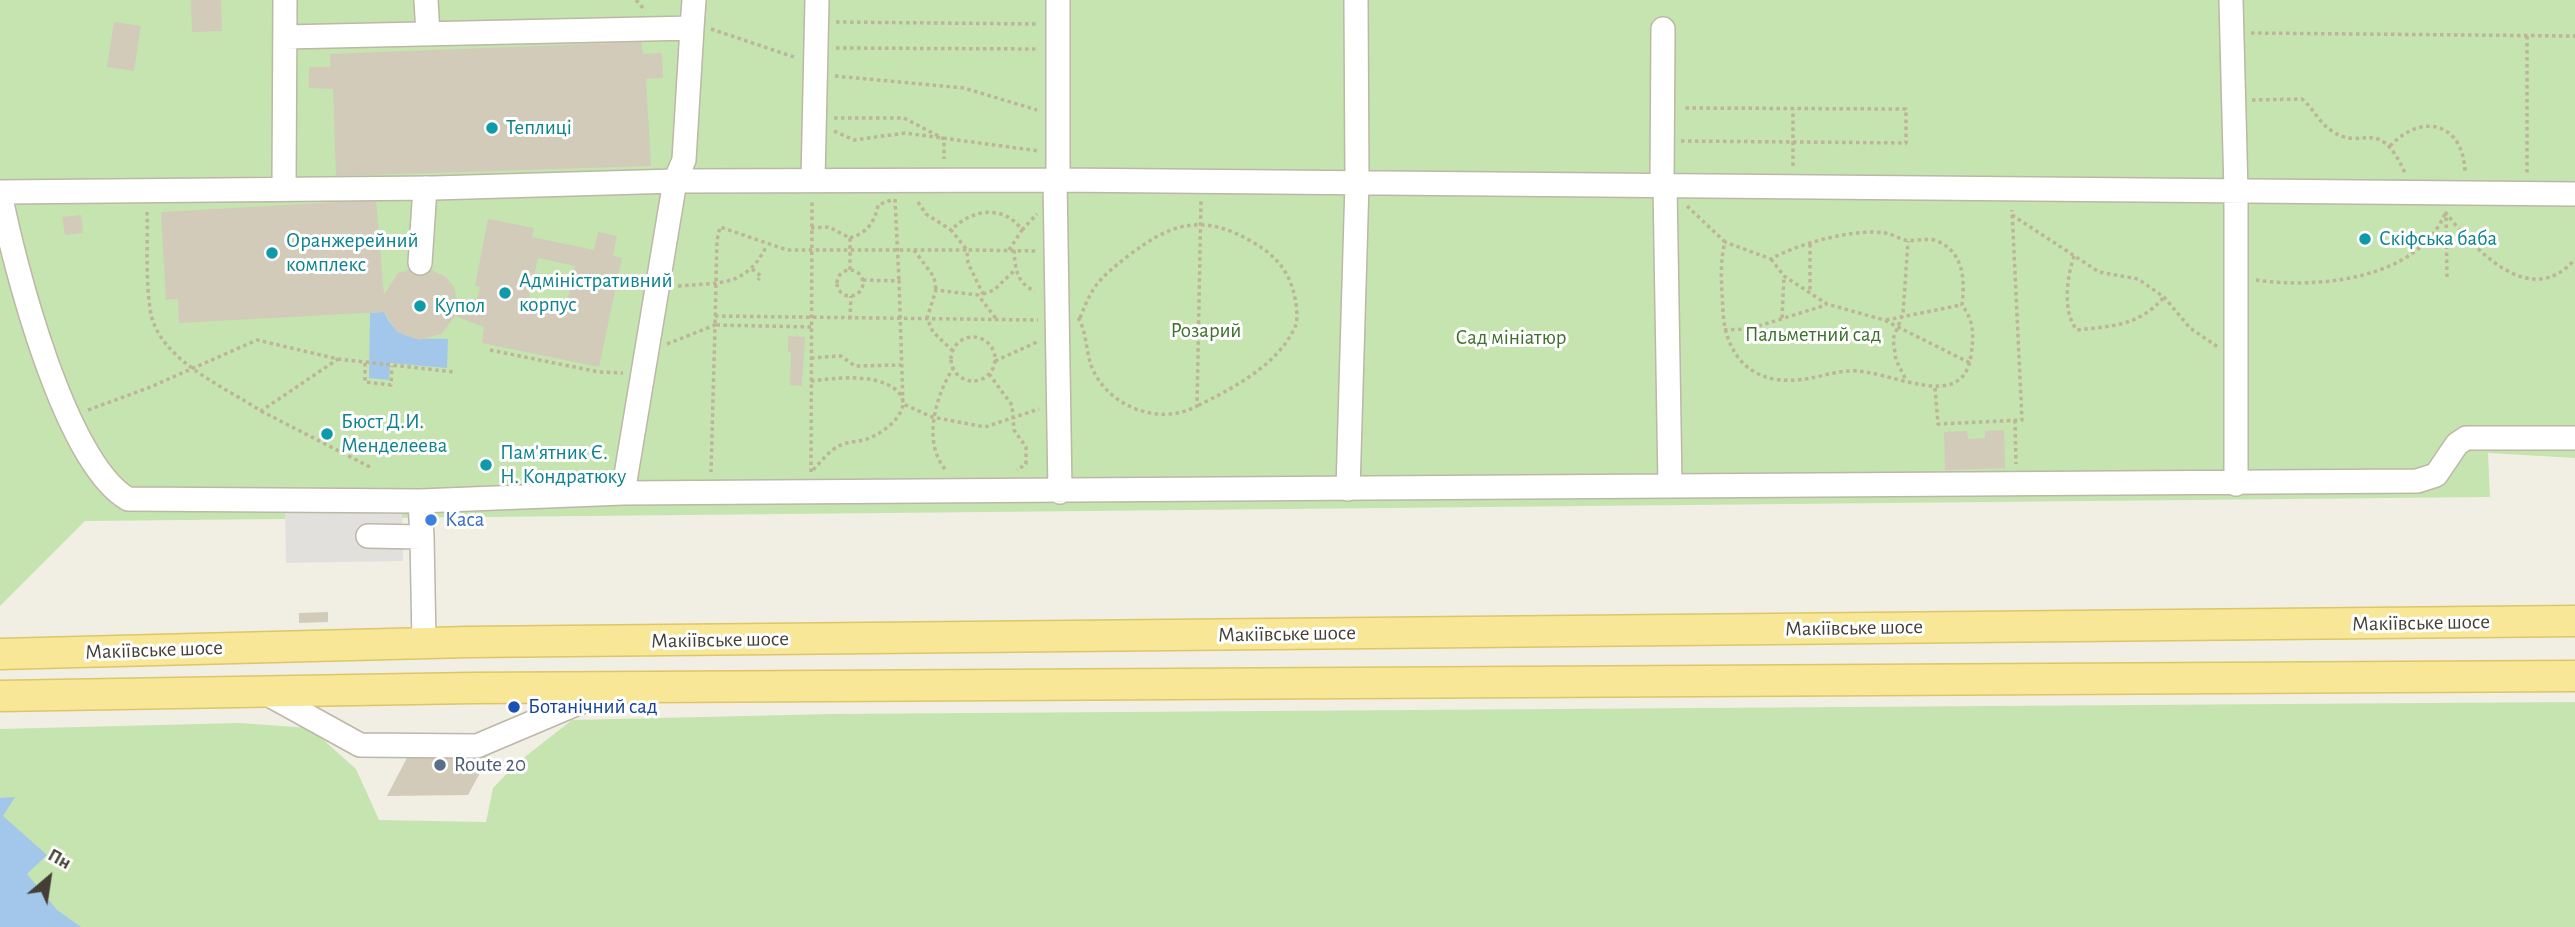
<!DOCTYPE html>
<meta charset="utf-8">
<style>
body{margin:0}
#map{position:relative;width:2575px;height:927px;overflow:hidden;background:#f1efe4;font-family:"Alegreya Sans",sans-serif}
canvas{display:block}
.north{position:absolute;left:14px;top:843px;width:70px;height:70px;-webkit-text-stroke:5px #fff;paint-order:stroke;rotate:29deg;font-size:19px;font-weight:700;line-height:28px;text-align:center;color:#433f34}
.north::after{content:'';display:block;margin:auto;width:24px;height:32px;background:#433f34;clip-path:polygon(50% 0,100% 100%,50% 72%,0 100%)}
</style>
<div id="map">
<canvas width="2575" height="927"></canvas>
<div class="north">Пн</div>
</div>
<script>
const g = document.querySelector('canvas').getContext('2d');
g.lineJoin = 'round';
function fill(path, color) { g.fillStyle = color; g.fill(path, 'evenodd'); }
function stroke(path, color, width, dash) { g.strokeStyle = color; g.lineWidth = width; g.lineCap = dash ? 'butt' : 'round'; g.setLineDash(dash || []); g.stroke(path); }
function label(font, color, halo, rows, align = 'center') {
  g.font = font + ' "Alegreya Sans",sans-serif'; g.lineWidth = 6; g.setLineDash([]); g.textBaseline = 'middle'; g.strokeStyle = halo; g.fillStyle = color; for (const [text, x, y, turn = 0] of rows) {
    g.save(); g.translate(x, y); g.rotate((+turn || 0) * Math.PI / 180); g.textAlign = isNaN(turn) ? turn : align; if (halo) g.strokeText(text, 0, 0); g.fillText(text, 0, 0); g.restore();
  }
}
fill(new Path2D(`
 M0,0H2575V458L2488,453L2490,497L85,521L0,606Z
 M2575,702V927H0V729L239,723L310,728L356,769L379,820L486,822L493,788L517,763L572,720L831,714Z`), '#c6e4af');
fill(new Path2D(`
 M402,508L403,561L286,563L285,509Z`), '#e2e0dc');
fill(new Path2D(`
 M384,312C398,343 419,338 448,339L447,368L390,363L389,380L369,378L370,313Z
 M15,797L3,816L47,855L27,874L57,910L81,927H0V798Z`), '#a3c6eb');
fill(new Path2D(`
 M191,0H221L222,31L192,32Z
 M114,22L141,26L134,71L107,67Z
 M641,42L643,54L662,53L663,78L646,79L651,166L336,176L333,89L309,88V67H330V54Z
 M376,200L384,295L398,273L423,266L446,277L454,287L457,300L477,299L480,287L475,286L488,219L534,228L532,237L594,250L598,232L617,236L613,256L622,258L599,367L482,343L484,327L455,316L441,334L419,340L397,332L384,312L179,323L178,299L166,300L161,212ZM538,258L575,266L564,314L528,305Z
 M81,215L83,233L65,235L62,217Z
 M788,336L805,337L802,386L790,385L791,352H788Z
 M2004,430L2005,468L1945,470L1944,432L1967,431L1968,439L1985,438V431Z
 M328,612V622L299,623V613Z
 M411,750L492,751L468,795L387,796Z`), '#d2cbba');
const minor = new Path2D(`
 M426,0L428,34
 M2231,0L2236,192V484
 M692,28L694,0
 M285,37L692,28L684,160L675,181L1058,180L2575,194
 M813,180L817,0
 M1055,180L1060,492
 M1058,180V0
 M1662,185L1663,29
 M1665,185L1670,485
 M284,189L285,0
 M0,192L434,188L675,181L623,493L420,501L422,537
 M0,193C14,265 65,463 128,499L420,501
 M420,263L425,188
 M1348,489L1357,183L1356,0
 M623,493L2417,481L2436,475L2457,444L2466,438H2575
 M368,536L422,537L424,643
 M264,692L360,745L477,746L607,691`);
const major = new Path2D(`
 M0,654L468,642L2575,621
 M0,696L473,688L2575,676`);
stroke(minor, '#bcb7a7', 26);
stroke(major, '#dcc667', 33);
stroke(new Path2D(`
 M636,0L644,9
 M836,22L1038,24
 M711,29L797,58
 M2251,33L2575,36
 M2527,36V174
 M836,48L1039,49
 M835,76L964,88L1037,110
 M2252,100L2302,99C2314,109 2319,123 2332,131C2363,153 2378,113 2405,173
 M834,118H904L944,139V159
 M834,131L854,140L905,133L1039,151
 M1681,141L1906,143V109L1682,108
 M2390,146C2423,111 2465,124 2465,174
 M1793,166V109
 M895,199L899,281
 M918,202L926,214L951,230
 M1687,206L1725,242C1719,265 1722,288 1723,311C1725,354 1750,384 1797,380C1814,379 1831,372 1849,371C1888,368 1963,416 1971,355C1974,335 1974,321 1962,305C1965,280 1964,252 1937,241C1928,237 1915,242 1905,240C1898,238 1892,234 1885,233C1854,228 1797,244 1771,259L1725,242
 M147,212C148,244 145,282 151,314C161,361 225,387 261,411L338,359
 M2012,215L2099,272L2138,279L2164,297L2190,328L2218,347
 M811,228L829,227L850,238V270
 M1022,230L1037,214
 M850,238C867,233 875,222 878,205L891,200
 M1810,244V291
 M914,250L934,277L936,290
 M1009,250L1022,230C1004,204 972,209 951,230L967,250L1037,251
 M1014,250C1015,268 1017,284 1035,291
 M2074,256C2067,277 2062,312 2077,330C2113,326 2139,326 2164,297
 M1771,259L1784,276L1827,304L1884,320L1970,363
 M752,269L761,276L758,280
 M837 283a13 13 0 1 1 26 0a13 13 0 1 1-26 0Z
 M2447,277L2446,213C2475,250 2531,311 2575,259
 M863,280L899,281L903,404L932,417L985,427L1039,409
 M2256,280C2317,289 2420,280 2446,211
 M678,286C720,282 746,288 767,245
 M983,294L994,290L1015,270
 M715,316L1038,320
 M1078,318C1086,329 1086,351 1091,365C1106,406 1159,427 1197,406L1201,200
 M1080,318C1093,284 1100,278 1128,256C1170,224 1200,213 1249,240C1271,252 1286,266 1293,290C1296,300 1299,318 1295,327C1278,365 1232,389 1197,406
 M1782,318L1784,276
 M850,319L851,296
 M1886,320L1961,305
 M811,327L715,325L717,240L720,227L787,250H967L968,263L983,294L981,297
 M1724,330L1749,329L1826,305
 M951 359a22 22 0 1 1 44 0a22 22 0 1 1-44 0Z
 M667,344L715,325L711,472
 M490,350L599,372L623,373
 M953,351L933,332L927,318L936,290L978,295L997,320
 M811,358L841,356L855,366L901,365
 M995,361L1037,342
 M365,363V382L391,385L392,366
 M989,374L1012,405L1014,430L1026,447V464L1017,470
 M1905,378L1896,360L1893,339L1903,314L1908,241
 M811,381C836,378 873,373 895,389C918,407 885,433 867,439C859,442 849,441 841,445C830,449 821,462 813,470
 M1935,388L1938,424L2022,420L2012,210
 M88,410L148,388L257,340L338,359L454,372
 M261,411L372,468
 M2015,420L2016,464
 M945,469C922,441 936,394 954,367
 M811,472L812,200`), '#bdb499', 3.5, [3.5, 3.5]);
stroke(minor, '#fff', 23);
stroke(major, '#f8e796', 30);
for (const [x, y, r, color] of [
 [492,128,7,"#0f9aa8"],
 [2365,239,7,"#0f9aa8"],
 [272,253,7,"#0f9aa8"],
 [505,293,7,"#0f9aa8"],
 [420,306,7,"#0f9aa8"],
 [327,434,7,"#0f9aa8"],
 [486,465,7,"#0f9aa8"],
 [431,520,7,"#3f7fe0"],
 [514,707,7,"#1a4fb4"],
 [440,765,7,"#5c6f8a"]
]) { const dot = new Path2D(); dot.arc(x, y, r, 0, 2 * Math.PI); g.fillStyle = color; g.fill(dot); stroke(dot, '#fff', 2.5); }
label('21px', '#0d838f', '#fff', [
 ["Теплиці",506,128],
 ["Скіфська баба",2379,239],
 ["Оранжерейний",286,241],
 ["комплекс",286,265],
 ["Адміністративний",519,281],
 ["корпус",519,305],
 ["Купол",434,306],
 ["Бюст Д.И.",341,422],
 ["Менделеева",341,446],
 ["Пам'ятник Є.",500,453],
 ["Н. Кондратюку",500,477]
], 'left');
label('21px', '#3e712b', '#fff', [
 ["Розарий",1206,331],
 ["Пальметний сад",1813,335],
 ["Сад мініатюр",1511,338]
]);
label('21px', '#366cbe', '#fff', [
 ["Каса",445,520]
], 'left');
label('21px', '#433f34', '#fff', [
 ["Макіївське шосе",2421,623,-1],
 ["Макіївське шосе",1854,628,-1],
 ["Макіївське шосе",1287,634,-1],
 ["Макіївське шосе",720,640,-1],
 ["Макіївське шосе",154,650,-2]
]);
label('21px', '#164399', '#fff', [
 ["Ботанічний сад",528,707]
], 'left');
label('21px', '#4e5e75', '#fff', [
 ["Route 20",454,765]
], 'left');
</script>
